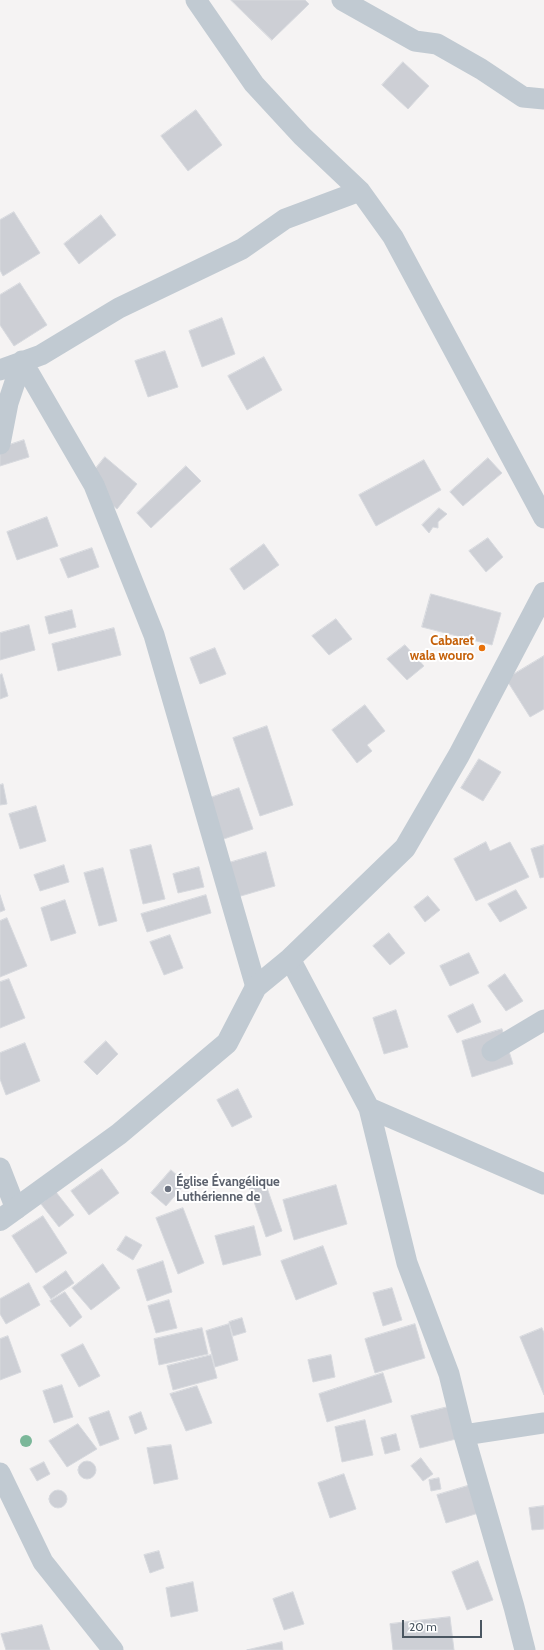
<!DOCTYPE html>
<meta charset="utf-8">
<style>
body{margin:0}
#map{position:relative;width:544px;height:1650px;overflow:hidden;background:#f5f3f3;font-family:Cabin,sans-serif}
canvas{display:block}
.scale{position:absolute;left:402px;top:1620px;width:80px;height:18px;box-sizing:border-box;border:2px solid #4a5661;border-top:0;padding-left:5px;font-size:12px;line-height:14px;white-space:nowrap;color:#4a5661;-webkit-text-stroke:3px #fff;paint-order:stroke}
</style>
<div id="map">
<canvas width="544" height="1650"></canvas>
<div class="scale">20 m</div>
</div>
<script>
const g = document.querySelector('canvas').getContext('2d');
g.lineJoin = 'round';
function fill(path, color) { g.fillStyle = color; g.fill(path, 'evenodd'); }
function stroke(path, color, width, dash) { g.strokeStyle = color; g.lineWidth = width; g.lineCap = dash ? 'butt' : 'round'; g.setLineDash(dash || []); g.stroke(path); }
function label(font, color, halo, rows, align = 'center') {
  g.font = font + ' Cabin,sans-serif'; g.lineWidth = 4; g.setLineDash([]); g.textBaseline = 'middle'; g.strokeStyle = halo; g.fillStyle = color; for (const [text, x, y, turn = 0] of rows) {
    g.save(); g.translate(x, y); g.rotate((+turn || 0) * Math.PI / 180); g.textAlign = isNaN(turn) ? turn : align; if (halo) g.strokeText(text, 0, 0); g.fillText(text, 0, 0); g.restore();
  }
}
const building = new Path2D(`
 M231,0H305L309,4L272,40Z
 M403,62L429,86L408,109L382,85Z
 M196,110L222,145L188,171L161,136Z
 M14,212L40,253L3,276L0,270V220Z
 M101,215L116,235L79,264L64,244Z
 M20,283L47,325L14,346L0,325V295Z
 M222,318L235,354L202,367L189,331Z
 M165,351L178,387L148,397L135,361Z
 M264,357L282,390L247,410L228,376Z
 M24,440L29,457L0,466V448Z
 M105,457L137,484L117,509L84,483Z
 M488,458L502,473L463,506L450,492Z
 M424,460L441,490L376,526L359,495Z
 M186,466L201,481L151,528L137,513Z
 M439,508L447,514L438,522V528L433,527L429,533L422,525Z
 M47,517L58,546L17,560L7,532Z
 M488,538L503,557L486,572L469,551Z
 M264,544L279,565L244,590L230,569Z
 M92,548L99,567L68,578L60,559Z
 M431,594L501,613L492,645L422,627Z
 M72,610L76,627L49,634L45,617Z
 M336,619L352,639L329,655L312,636Z
 M29,625L35,650L0,660V633Z
 M114,628L121,655L58,671L52,644Z
 M405,645L424,666L407,680L387,659Z
 M215,648L226,674L200,684L190,658Z
 M544,656V709L530,717L506,679Z
 M2,674L8,696L0,699V675Z
 M365,705L385,731L367,745L372,751L357,763L332,730Z
 M267,726L293,805L260,816L233,738Z
 M479,759L501,772L483,801L461,788Z
 M3,784L7,804L0,805V785Z
 M239,788L253,829L212,843L198,802Z
 M36,806L46,841L20,849L9,814Z
 M486,842L490,851L510,842L529,877L476,901L454,859Z
 M151,845L165,899L143,904L130,850Z
 M544,845V877L540,878L531,849Z
 M266,852L275,886L234,898L225,864Z
 M64,865L69,882L40,891L34,875Z
 M199,867L204,887L178,893L173,874Z
 M103,868L117,921L99,926L84,873Z
 M516,890L527,908L500,922L488,904Z
 M0,895L5,910L0,912Z
 M206,895L211,913L147,932L141,914Z
 M428,896L440,910L425,922L414,907Z
 M65,900L76,933L51,941L41,908Z
 M7,918L27,966L0,977V921Z
 M389,933L405,953L390,965L373,946Z
 M170,935L183,968L164,975L150,942Z
 M469,953L479,973L450,986L440,966Z
 M505,974L523,1001L506,1011L488,986Z
 M9,979L25,1018L0,1028V982Z
 M473,1004L481,1022L457,1033L448,1016Z
 M396,1010L408,1047L384,1054L373,1018Z
 M502,1029L513,1064L472,1077L462,1041Z
 M106,1041L118,1054L97,1075L84,1062Z
 M25,1043L40,1081L6,1095L0,1079V1053Z
 M238,1089L252,1117L232,1127L217,1100Z
 M102,1169L119,1193L89,1215L71,1191Z
 M171,1170L186,1183L166,1206L151,1193Z
 M265,1182L282,1231L266,1237L249,1187Z
 M336,1185L347,1224L294,1240L283,1200Z
 M56,1192L74,1215L59,1227L41,1204Z
 M183,1208L204,1263L178,1274L156,1218Z
 M43,1216L67,1253L36,1273L12,1236Z
 M254,1226L261,1255L223,1265L215,1236Z
 M126,1236L142,1245L133,1260L117,1250Z
 M323,1246L337,1284L296,1300L281,1261Z
 M163,1261L172,1292L147,1301L137,1270Z
 M103,1264L120,1288L91,1310L72,1288Z
 M66,1271L74,1283L51,1299L43,1287Z
 M29,1283L40,1305L6,1324L0,1314V1299Z
 M392,1288L402,1320L383,1326L373,1293Z
 M65,1292L82,1317L70,1327L50,1301Z
 M169,1300L177,1328L156,1333L148,1306Z
 M242,1318L246,1332L233,1336L229,1322Z
 M229,1324L238,1360L215,1367L206,1331Z
 M415,1324L425,1358L375,1373L365,1339Z
 M202,1328L208,1354L159,1365L154,1339Z
 M542,1328L544,1333V1395L520,1337Z
 M8,1336L21,1372L0,1380V1339Z
 M83,1344L100,1376L79,1387L61,1355Z
 M211,1355L217,1378L173,1390L167,1366Z
 M331,1355L335,1377L313,1382L308,1360Z
 M383,1373L392,1402L327,1422L319,1394Z
 M62,1385L73,1417L54,1423L43,1391Z
 M197,1386L212,1423L186,1431L170,1394Z
 M452,1406L460,1438L420,1448L411,1416Z
 M109,1411L119,1439L100,1446L89,1418Z
 M141,1412L147,1429L135,1434L129,1417Z
 M365,1420L373,1455L342,1462L335,1427Z
 M78,1424L97,1449L67,1467L49,1441Z
 M396,1434L400,1450L385,1454L381,1438Z
 M171,1445L178,1479L154,1484L147,1448Z
 M421,1458L433,1474L423,1481L411,1466Z
 M78 1470a9 9 0 1 1 18 0a9 9 0 1 1-18 0Z
 M44,1462L50,1474L37,1481L30,1469Z
 M344,1474L356,1509L330,1518L318,1483Z
 M439,1478L441,1489L431,1491L429,1480Z
 M474,1484L482,1512L446,1523L437,1495Z
 M49 1499a9 9 0 1 1 18 0a9 9 0 1 1-18 0Z
 M544,1506V1529L532,1530L529,1508Z
 M159,1551L164,1568L150,1573L144,1555Z
 M478,1561L493,1600L467,1610L452,1572Z
 M193,1582L198,1611L171,1617L166,1588Z
 M293,1592L304,1624L284,1630L273,1599Z
 M450,1617L454,1650H393L390,1624Z
 M42,1625L50,1650H6L1,1634Z
 M282,1642L283,1650H247Z`);
fill(building, '#cdcfd5');
stroke(building, '#d7d9de', 1);
stroke(new Path2D(`
 M196,0L254,84L302,136L360,191L393,237L544,518
 M342,0L415,41L437,44L481,69L523,97L544,99
 M0,370L41,355L119,308L242,249L285,219L360,191
 M0,444L8,403L22,361L94,485L154,635L256,987
 M290,959L369,1108L407,1263L449,1374L464,1435L544,1423
 M492,1051L544,1020
 M369,1108L544,1184
 M0,1168L16,1209
 M464,1435L514,1607L525,1650
 M0,1473L43,1562L113,1650`), '#c1cad2', 21);
stroke(new Path2D(`
 M0,1220L119,1134L227,1043L256,987L290,959L405,848L459,755L544,593`), '#c1cad2', 22);
g.fillStyle = '#7bb799';
for (const [x, y] of [
 [26,1441]
]) { g.beginPath(); g.arc(x, y, 6, 0, 2 * Math.PI); g.fill(); }
for (const [x, y, r, color] of [
 [482,648,4,"#e8710a"],
 [168,1189,4,"#6b7280"]
]) { const dot = new Path2D(); dot.arc(x, y, r, 0, 2 * Math.PI); g.fillStyle = color; g.fill(dot); stroke(dot, '#fff', 1.5); }
label('bold 13px', '#c56008', '#fff', [
 ["Cabaret",474,641],
 ["wala wouro",474,656]
], 'right');
label('bold 13px', '#5b616d', '#fff', [
 ["Église Évangélique",176,1182],
 ["Luthérienne de",176,1197]
], 'left');
</script>
